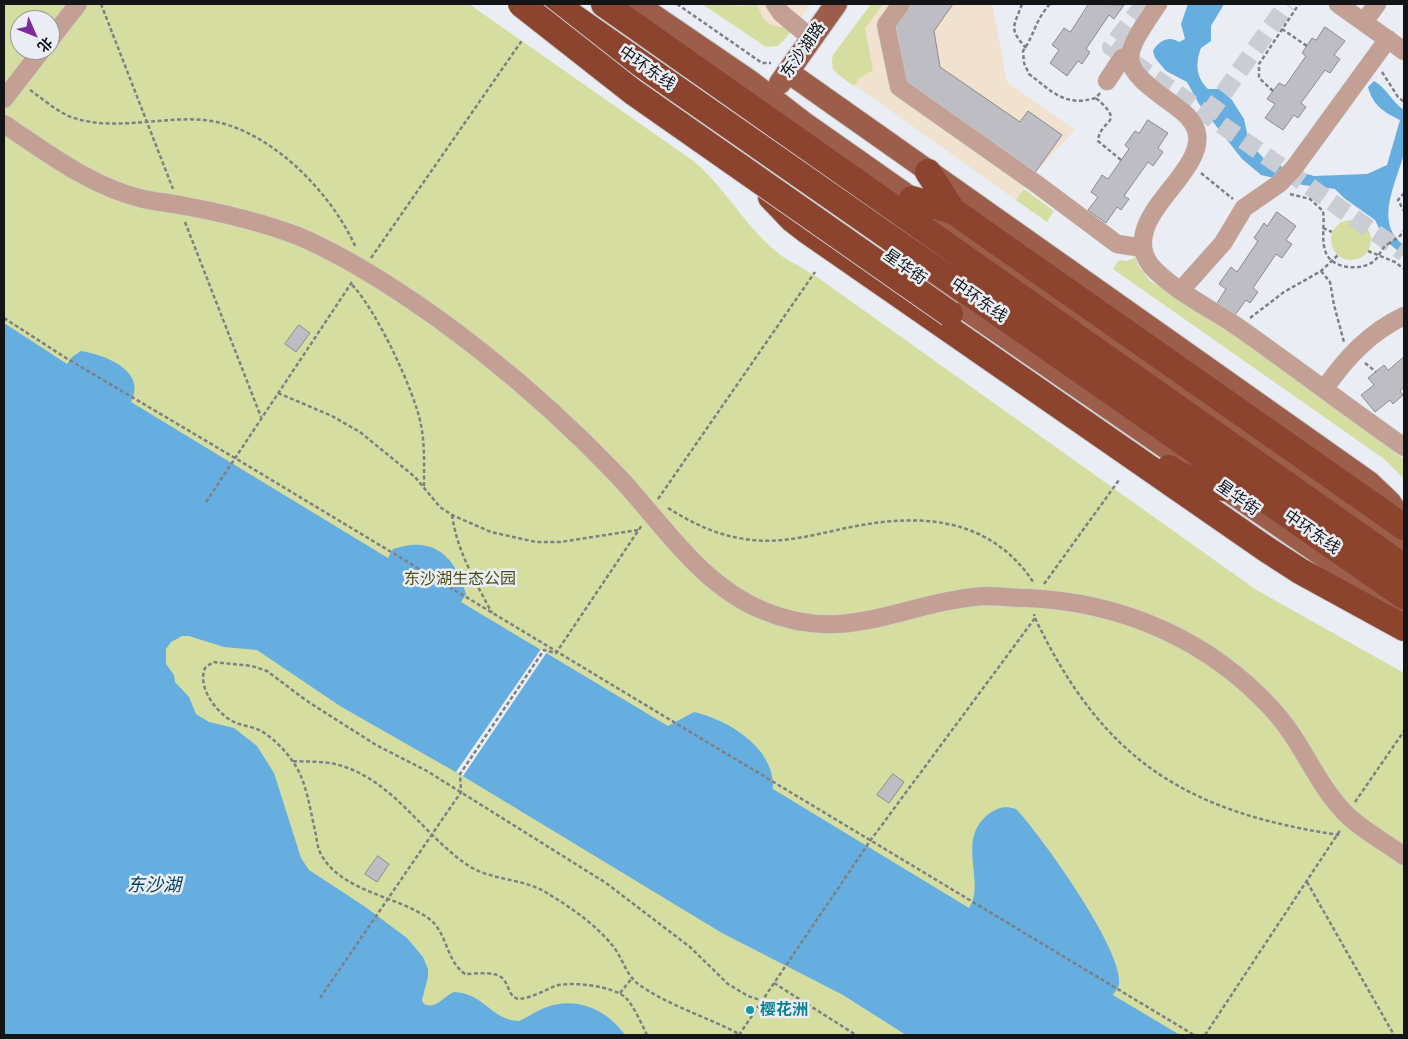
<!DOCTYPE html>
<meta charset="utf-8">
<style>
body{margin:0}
#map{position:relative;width:1408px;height:1039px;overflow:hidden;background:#eaeef4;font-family:"Asap Condensed","Noto Sans SC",sans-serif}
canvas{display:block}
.frame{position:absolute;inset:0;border:5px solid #131416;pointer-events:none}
.north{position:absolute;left:10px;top:10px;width:50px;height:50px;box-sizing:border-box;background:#eaeef4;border:1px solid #94979b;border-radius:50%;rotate:134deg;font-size:14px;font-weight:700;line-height:20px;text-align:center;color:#131416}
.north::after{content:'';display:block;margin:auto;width:18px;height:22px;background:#7d2c9c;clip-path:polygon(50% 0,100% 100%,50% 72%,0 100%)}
</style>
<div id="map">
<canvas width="1408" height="1039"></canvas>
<div class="frame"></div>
<div class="north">北</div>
</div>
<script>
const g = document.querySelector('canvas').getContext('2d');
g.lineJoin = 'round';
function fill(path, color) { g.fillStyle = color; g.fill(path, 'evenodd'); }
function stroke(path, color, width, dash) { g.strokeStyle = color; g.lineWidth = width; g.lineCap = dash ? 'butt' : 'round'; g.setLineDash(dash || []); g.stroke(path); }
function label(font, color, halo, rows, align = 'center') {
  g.font = font + ' "Asap Condensed","Noto Sans SC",sans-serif'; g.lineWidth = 5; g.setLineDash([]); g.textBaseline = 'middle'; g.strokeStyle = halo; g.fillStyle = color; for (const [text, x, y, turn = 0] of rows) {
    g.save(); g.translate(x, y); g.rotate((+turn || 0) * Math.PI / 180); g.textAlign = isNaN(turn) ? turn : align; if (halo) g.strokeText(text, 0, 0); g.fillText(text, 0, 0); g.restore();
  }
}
fill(new Path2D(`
 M725,4H811L783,42Z
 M871,4H992L1007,82L1075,130L1034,174L1016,200L832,69L833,55Z`), '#f1e1cf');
fill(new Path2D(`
 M4,4H469L692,160C723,185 742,221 772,248C785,260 802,267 817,277L1255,589L1404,673V1035H4ZM20,20H50V50H20Z
 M702,4L743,6L757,4C763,19 766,27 784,27L791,32L778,46L766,47Z
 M871,4H883L865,28L873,70L859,79L854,86C842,77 828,71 833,55Z
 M1024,189L1054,211L1047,222L1016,200Z
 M1331 240a20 20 0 1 1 40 0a20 20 0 1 1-40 0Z
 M1136,257L1138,265L1150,281L1252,347L1404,459V479L1384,459L1113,269L1119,260L1127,261Z`), '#d5dea0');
fill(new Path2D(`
 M1188,4H1224L1211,26V41L1201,48C1195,64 1196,77 1208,89H1220L1232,100L1244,119L1249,142L1267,162L1314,176L1367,174L1387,165L1400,120C1384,112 1373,106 1368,87L1374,81C1386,87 1392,102 1404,110C1404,124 1407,140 1404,153C1397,182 1373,223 1404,245V256L1385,240L1375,220L1344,198L1335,189L1303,185L1261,175L1242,159L1199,104L1187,82L1166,71L1155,58L1153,51C1158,41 1169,35 1179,42L1185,39L1181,24Z
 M4,323L67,364L72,357L81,351C106,355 147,371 131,402L388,558L393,549C434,535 455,556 466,594L461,602L668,726L694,712C729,720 776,749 773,789L969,908C987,882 954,839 990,813C999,807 1006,806 1016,809C1040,834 1125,952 1119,985C1118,988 1115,992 1113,995L1180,1035H906L843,995L722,933L466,778L340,706L257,650L224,647L189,636H182L171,642L166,649V664L174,675L175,682L189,697L196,714L209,722L234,728L257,746L274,773L301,858L309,870L364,906L407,938L423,957L428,969V977L422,1000L424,1004C437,1010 443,996 454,992C484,993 491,1020 519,1021C529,1017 537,1010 547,1007C576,996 608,1010 625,1035H4Z`), '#66aee0');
fill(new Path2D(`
 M541,649L547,652L463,776L456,772Z`), '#eaeef4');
const building = new Path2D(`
 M908,4H953L934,31L940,67L1020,122L1028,111L1062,135L1034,174L907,84L894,23Z
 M1089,4L1124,5L1114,19L1109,15L1086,49L1090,52L1082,64L1078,61L1067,76L1050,63L1059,50L1052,45L1064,28L1070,32Z
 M1325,27L1345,41L1334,55L1340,59L1330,73L1325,70L1301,103L1306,107L1298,118L1294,115L1283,130L1265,118L1275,104L1267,99L1279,83L1285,86L1306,56L1302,53L1312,38L1316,40Z
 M1148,120L1168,133L1158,148L1163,152L1153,166L1148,162L1124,196L1129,199L1121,210L1117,207L1106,223L1088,210L1098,197L1091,192L1102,175L1108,179L1129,149L1125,145L1135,131L1139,133Z
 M1277,212L1296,226L1286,240L1292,244L1282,258L1276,254L1253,288L1258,292L1250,303L1246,300L1235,315L1217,303L1226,289L1219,284L1231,267L1237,272L1258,241L1254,238L1264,223L1267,226Z
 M299,325L310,333L296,352L285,344Z
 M1404,357V387L1400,391L1403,395L1393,404L1390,400L1375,412L1361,395L1374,385L1368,378L1384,365L1388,370Z
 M893,774L904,782L889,803L877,795Z
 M378,856L389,864L377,882L365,874Z`);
fill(building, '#bebdc4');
stroke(building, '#8b8a91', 1);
stroke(new Path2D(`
 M1144,4L1111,47L1404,253
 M1208,115L1287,4`), '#cacdd3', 18, [18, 9]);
const minor = new Path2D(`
 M775,4L781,13L811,38
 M901,4L886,25L899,87L1038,185L1117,244L1143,248
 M1158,4C1120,60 1117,64 1174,105C1183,112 1192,118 1196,130C1207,163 1150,200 1144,234C1141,246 1144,257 1151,266C1174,291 1208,307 1235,325C1292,365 1347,407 1404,447
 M1338,4L1404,51
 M1364,22L1377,4
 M50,40L78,4
 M1107,81L1122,58L1130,55
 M4,99L42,50
 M4,124C47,153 92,187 143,199C157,202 171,203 185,206C223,213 261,222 298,236C359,262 429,310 482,352C529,389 576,432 618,476C663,524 700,585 764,611C848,646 905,601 985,596C999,596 1013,598 1027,598C1121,602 1208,639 1272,709C1301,740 1315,781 1344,812C1360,829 1385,842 1404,856
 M1294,168L1388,39
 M1181,290L1223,243L1244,208L1280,183
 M1325,388C1346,358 1370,332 1404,316`);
const major = new Path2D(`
 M637,4L750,81L803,122L1404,544
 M788,72L1369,482L1390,502L1404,524
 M780,83L836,4
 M933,287L1404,612`);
const highway = new Path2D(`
 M555,4L1404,596
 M604,4L1404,567
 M928,172L953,211
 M771,197L793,220L806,230L1266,549L1300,571L1404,628
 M912,199L953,211L1404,527
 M1169,468L1180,475L1224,488`);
stroke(minor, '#c8cbd0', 19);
stroke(major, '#c8cbd0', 24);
stroke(highway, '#c8cbd0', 28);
stroke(new Path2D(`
 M101,4L173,189
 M677,4L762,63H771
 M1022,4C1014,27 1008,28 1026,48
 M1050,4C1035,20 1035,34 1023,51L1024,63L1029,74C1053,92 1064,107 1096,98
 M1282,29L1307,46
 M1382,72L1398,97L1404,102
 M30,90C43,99 56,111 71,117C113,132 161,116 204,120C267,126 331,191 356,248
 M1273,91L1259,78V64L1299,4
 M1100,93L1096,98C1127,125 1100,118 1098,141L1121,160
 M1201,173L1233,199
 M1404,193L1398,200L1404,211
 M1290,194L1310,199L1323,211C1326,233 1314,262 1348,267C1356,268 1367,267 1374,261C1380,256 1381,248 1388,244
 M185,222L261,417
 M1323,228L1332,232
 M1399,237L1404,231
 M1368,251L1395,262L1404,269
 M371,258L523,39
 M1321,271L1330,282L1334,305L1344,342
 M352,285C376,309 415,392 421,425C425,446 424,466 424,487
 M4,318L66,358L235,458L1194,1035
 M1250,318L1284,292L1321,271L1338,255
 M1365,363L1376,372
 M278,393L332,416L360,432L415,477L440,507L452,515L491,532L536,542H560L638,530
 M658,499L815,272
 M206,502L352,282
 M668,508C692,523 716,535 745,539C780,545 817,534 851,527C922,513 990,517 1034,583
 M452,515C457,551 475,581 492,613
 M1044,584L1119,480
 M1035,618C1103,760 1185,812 1339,835
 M293,761C307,762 322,761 335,764C393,778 422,835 469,866C493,881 523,878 547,893C570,907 595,924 612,945C622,956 625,973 637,983C664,1004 710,1018 741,1035
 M1355,802L1404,731
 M1307,882L1394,1035
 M774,983L856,1035
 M620,993L632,978
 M320,998L461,792L460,774L544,650L556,653L642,525
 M647,1035C641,1023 635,1008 626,998C614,986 571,981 555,986C543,991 532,998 518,999C508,995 510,988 504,980C497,970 476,974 465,974C445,960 448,932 428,918C397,896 343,892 322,856C318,850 317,842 316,835C310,811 307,779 291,759C283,748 273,738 261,731C252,726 241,726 232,721C216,712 197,687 205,668L213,662L252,666L267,671L307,701L376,745L427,771L606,883L690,947L728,984L748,996L763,1001
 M739,1035L870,841L1035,618L1034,614
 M1205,1035L1341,829`), '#7e8084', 2.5, [4, 2.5]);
stroke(minor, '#c49f94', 18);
stroke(major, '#9c5d4a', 22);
stroke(highway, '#8c442f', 26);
const minorBridge = new Path2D(`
 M1280,183L1294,168`);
const highwayBridge = new Path2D(`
 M521,4L633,92L950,314`);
stroke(minorBridge, '#c8cbd0', 19, []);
stroke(highwayBridge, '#c8cbd0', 28, []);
stroke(new Path2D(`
 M1388,244L1399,237`), '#7e8084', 2.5, [4, 2.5]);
stroke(minorBridge, '#c49f94', 18);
stroke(highwayBridge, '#8c442f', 26);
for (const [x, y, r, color] of [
 [750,1010,5,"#0f9aa8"]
]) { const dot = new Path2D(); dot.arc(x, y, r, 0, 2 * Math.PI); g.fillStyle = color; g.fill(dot); stroke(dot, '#eaeef4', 2); }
label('16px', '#131416', '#eaeef4', [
 ["东沙湖路",803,50,-55],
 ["中环东线",647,68,35],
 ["星华街",905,267,35],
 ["中环东线",979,300,35],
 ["星华街",1238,498,35],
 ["中环东线",1312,532,35]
]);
label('16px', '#494f14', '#eaeef4', [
 ["东沙湖生态公园",460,579]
]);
label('bold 16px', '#0d838f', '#eaeef4', [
 ["樱花洲",760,1010]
], 'left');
label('italic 18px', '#054162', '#eaeef4', [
 ["东沙湖",154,885]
]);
</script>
